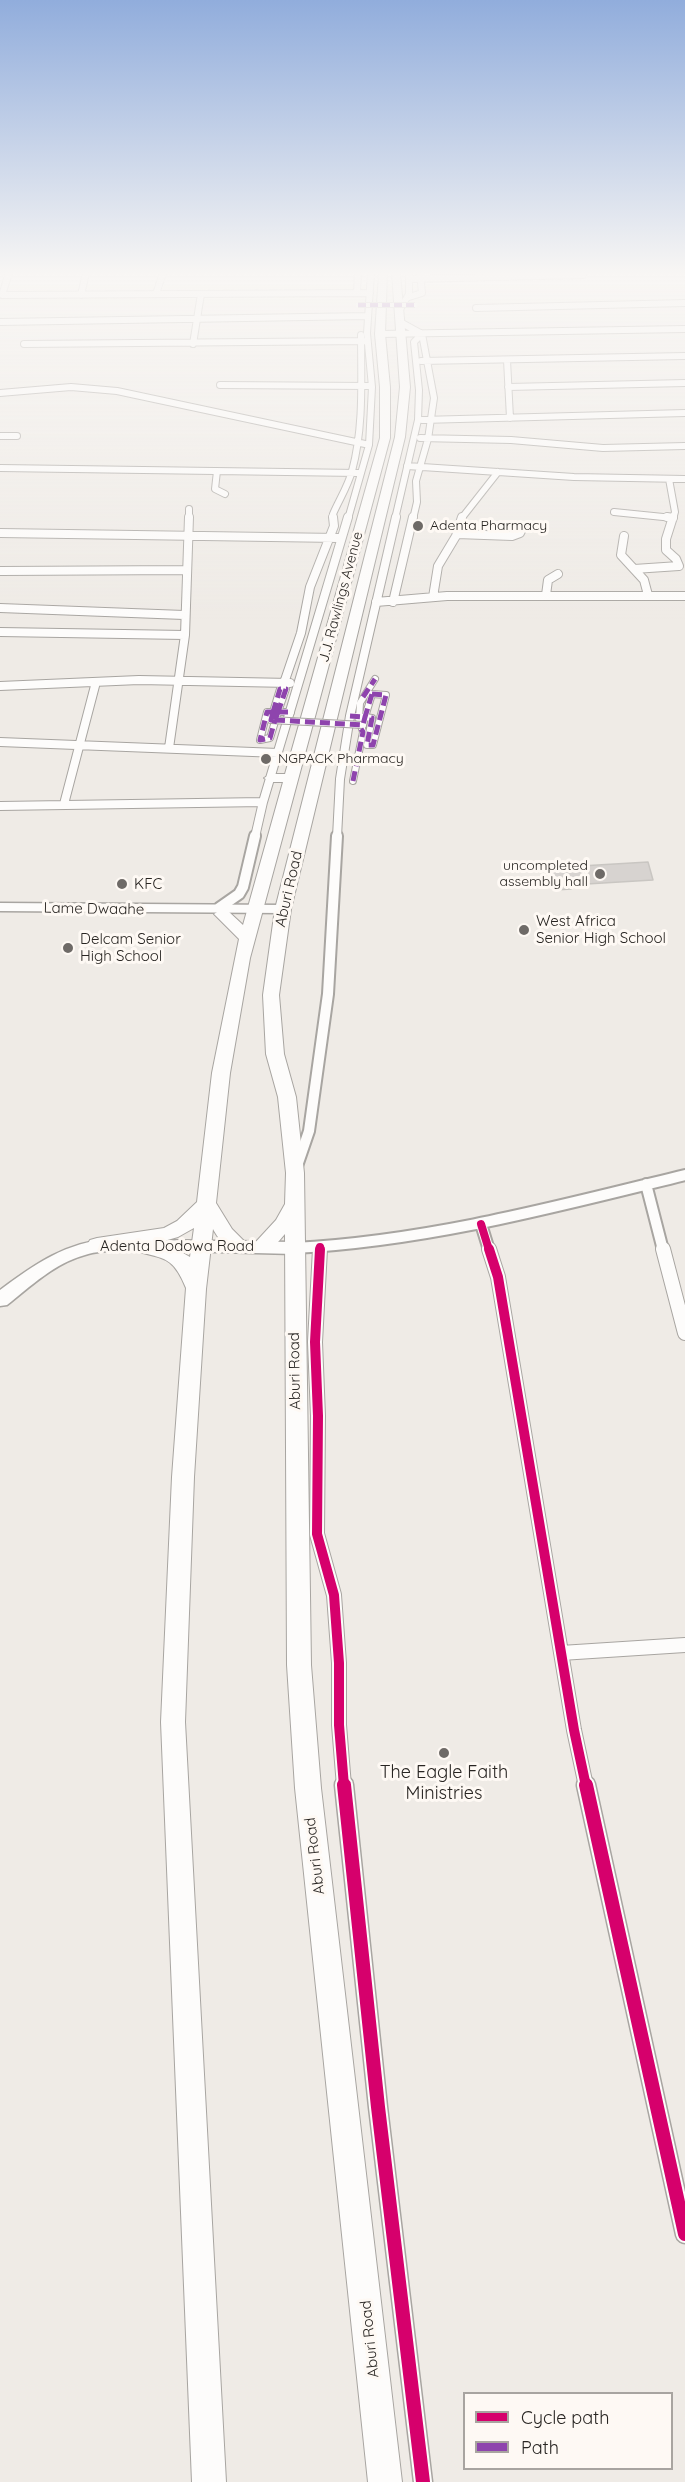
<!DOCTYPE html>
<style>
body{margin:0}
#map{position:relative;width:685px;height:2482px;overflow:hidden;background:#efebe6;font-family:Quicksand,sans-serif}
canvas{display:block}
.legend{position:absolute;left:463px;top:2392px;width:210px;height:78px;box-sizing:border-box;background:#fef9f4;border:2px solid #a8a4a0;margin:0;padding:8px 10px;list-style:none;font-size:18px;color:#282522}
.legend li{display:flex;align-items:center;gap:12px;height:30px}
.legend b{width:30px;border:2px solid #a8a4a0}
</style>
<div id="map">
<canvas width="685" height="2482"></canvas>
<ul class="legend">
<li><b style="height:8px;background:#d6006c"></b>Cycle path</li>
<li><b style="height:8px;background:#8e44ad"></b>Path</li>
</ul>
</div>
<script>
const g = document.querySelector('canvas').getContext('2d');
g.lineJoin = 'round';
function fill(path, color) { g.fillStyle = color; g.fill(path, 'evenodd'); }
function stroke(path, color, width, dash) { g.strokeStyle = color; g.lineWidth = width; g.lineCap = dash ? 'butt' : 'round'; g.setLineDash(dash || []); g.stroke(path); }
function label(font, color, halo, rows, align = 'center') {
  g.font = font + ' Quicksand,sans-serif'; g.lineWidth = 6; g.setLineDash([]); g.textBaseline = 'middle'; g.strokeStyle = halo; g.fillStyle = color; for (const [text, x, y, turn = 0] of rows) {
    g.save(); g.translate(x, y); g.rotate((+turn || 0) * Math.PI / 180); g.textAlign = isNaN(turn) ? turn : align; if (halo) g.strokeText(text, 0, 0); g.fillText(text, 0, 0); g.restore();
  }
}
const building = new Path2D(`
 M648,862L653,880L570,885L571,889L556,890L545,863H561L564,867Z`);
fill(building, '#d7d3d0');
stroke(building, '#c9c6c2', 1.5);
const pedestrian = new Path2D(`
 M372,694L386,695L373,745H367L372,718L365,717Z
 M273,712H278
 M273,712H267L260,740L270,738L278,712
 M273,712L280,689H286L278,712
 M278,712H291
 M350,716L365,717
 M271,720L273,712
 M363,725L365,717
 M353,781L363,732L359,719L360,703L375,679`);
const minorFar4 = new Path2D(`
 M9,273L2,295L370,293
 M410,279L583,275
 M357,293L358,273
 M156,294L163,273
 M81,295L86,273
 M409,297L422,293L420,273
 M476,308L685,303
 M399,311L409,294V273
 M0,322L368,316
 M380,334L685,329
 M24,344L367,341
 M193,344L201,294
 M507,360L510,418
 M421,361L685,356
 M220,385L368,386
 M508,387L685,383
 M0,393L71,387L117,391L365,444
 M422,420L685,413
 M0,436H17
 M420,438L511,440L603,448L685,446
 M407,466L574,477L685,479
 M0,468L358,473
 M217,471L215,489L225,494
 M669,479L675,512L673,519
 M614,512L673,518
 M189,519V509
 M333,519V514C339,500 348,486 352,471C364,427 361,380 361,335
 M348,519L369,445L372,387L367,333L371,273
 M395,519L418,420L419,390L414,342L422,334L400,322
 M413,519L417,502L416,481L428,439L434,398L422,334
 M461,519L498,472`);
const minorFar3 = new Path2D(`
 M667,517L673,518
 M0,533L338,538
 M457,534L512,536L520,533L523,527
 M624,536L621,555L644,580L648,595
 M634,569L679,566L676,559L666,550V539L673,517
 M0,571L187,570
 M546,595L548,580L558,574
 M433,597L438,566L456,536L462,517
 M376,602L447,596H685
 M393,602L413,517
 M0,608L184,615
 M0,632L185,635
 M284,683L301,633L310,587L334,526L333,517
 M0,686L139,680L290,683
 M0,742L278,753
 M169,748L185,635L189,517
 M64,804L96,682
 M0,806L263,802
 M255,837L263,802L348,517
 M337,837L340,779L350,716L396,517`);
const minorFar2 = new Path2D(`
 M219,908L239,894L243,887L255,836
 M297,1166L309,1131L328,994L337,836
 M646,1184L663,1250
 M481,1224L489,1250
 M294,1248C428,1241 555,1207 685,1175
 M320,1250V1247`);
const minorFar1 = new Path2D(`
 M320,1249L315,1342L318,1416L317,1534L334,1595L339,1663V1725L344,1786
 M489,1249L498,1277L574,1730L586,1786
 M663,1249L685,1333
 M561,1653L685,1645`);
const minor = new Path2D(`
 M344,1785L378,2107L423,2482
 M586,1785L685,2234`);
const tertiary = new Path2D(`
 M0,903L283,905L289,909L283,913L0,911Z`);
const primary = new Path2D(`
 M111,1239L117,1241L120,1245L117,1249C107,1252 96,1251 85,1255C55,1263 31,1286 7,1305L0,1306V1290C35,1264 66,1242 111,1239Z
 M144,1240L294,1242L300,1244L303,1248L300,1252L294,1254L138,1250L135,1246L138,1242Z`);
const trunk = new Path2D(`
 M379,273H387L385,334L390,387V438L250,958L230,1073L216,1203L232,1229L250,1247L247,1252C232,1256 220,1242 213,1229L206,1289L194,1477L185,1722L226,2482H192L161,1722L172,1477L186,1288C173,1257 166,1259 135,1251L133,1247L97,1252L90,1250L87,1245L90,1240L97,1238L164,1228L177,1221L197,1202L212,1073L239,939L214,914L222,909L228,911L243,925L283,782H271L264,778L271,774H285L380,438V387L375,334ZM194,1228L190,1257L176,1249L157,1243L178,1237Z
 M392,273H400L410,387L405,437L291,909L279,995L284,1054L296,1097L304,1173L311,1665L321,1788L402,2482H368L295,1788L287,1665L285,1234C276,1244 269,1255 255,1251L252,1246L276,1220L285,1204L286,1173L278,1097L266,1054L263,995L275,909L395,437L400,387Z`);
stroke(pedestrian, '#a8a5a1', 8);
stroke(minorFar4, '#a8a5a1', 8);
stroke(minorFar3, '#a8a5a1', 10);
stroke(minorFar2, '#a8a5a1', 14);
stroke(minorFar1, '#a8a5a1', 16);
stroke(minor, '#a8a5a1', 21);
stroke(tertiary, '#a8a5a1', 3);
stroke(primary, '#a8a5a1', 3);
stroke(trunk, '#a8a5a1', 2);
stroke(pedestrian, '#fdfcfb', 6);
stroke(minorFar4, '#fdfcfb', 6);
stroke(minorFar3, '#fdfcfb', 8);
stroke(minorFar2, '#fdfcfb', 10);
stroke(minorFar1, '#fdfcfb', 14);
stroke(minor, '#fdfcfb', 18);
fill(tertiary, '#fdfcfb');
fill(primary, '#fdfcfb');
fill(trunk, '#fdfcfb');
const pedestrianBridgeFar1 = new Path2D(`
 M358,305H415`);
const pedestrianBridge = new Path2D(`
 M271,720L363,725`);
stroke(pedestrianBridgeFar1, '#a8a5a1', 6, []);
stroke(pedestrianBridge, '#a8a5a1', 8, []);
stroke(pedestrianBridgeFar1, '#fdfcfb', 4.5);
stroke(pedestrianBridge, '#fdfcfb', 6);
stroke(new Path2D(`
 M358,305H415`), '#8e44ad', 4, [8, 4]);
stroke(new Path2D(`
 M372,694L386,695L373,745H367L372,718L365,717Z
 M363,697L375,679
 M273,712H278
 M273,712L271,720H275
 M273,712H267L260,740L270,738L275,720
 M273,712L280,689H286L278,712
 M278,712H291
 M350,716L365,717
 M275,720L363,725L365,717
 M275,720L278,712
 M353,781L363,732L361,729`), '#8e44ad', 5, [10, 5]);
stroke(new Path2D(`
 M481,1224L489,1250
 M320,1250V1247`), '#d6006c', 8);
stroke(new Path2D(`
 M320,1249L315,1342L318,1416L317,1534L334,1595L339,1663V1725L344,1786
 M489,1249L498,1277L574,1730L586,1786`), '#d6006c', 10);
stroke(new Path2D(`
 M344,1785L378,2107L423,2482
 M586,1785L685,2234`), '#d6006c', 14);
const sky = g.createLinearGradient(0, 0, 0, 621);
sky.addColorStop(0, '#91addc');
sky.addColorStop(0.44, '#f8f6f4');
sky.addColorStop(1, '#f8f6f400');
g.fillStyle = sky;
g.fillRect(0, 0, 685, 621);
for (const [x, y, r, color] of [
 [418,526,6,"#6e6a67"],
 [266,759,6,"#6e6a67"],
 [600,874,6,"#6e6a67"],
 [122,884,6,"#6e6a67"],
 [524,930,6,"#6e6a67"],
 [68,948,6,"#6e6a67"],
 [444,1753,6,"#6e6a67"]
]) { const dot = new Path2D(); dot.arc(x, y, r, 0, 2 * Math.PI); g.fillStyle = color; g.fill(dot); stroke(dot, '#fef9f4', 2); }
label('14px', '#282522', '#fef9f4', [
 ["Adenta Pharmacy",430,526],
 ["NGPACK Pharmacy",278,759],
 ["uncompleted",588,866,"right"],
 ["assembly hall",588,882,"right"]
], 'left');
label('14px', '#282522', '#fef9f4', [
 ["J.J. Rawlings Avenue",341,597,-75]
]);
label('15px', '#282522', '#fef9f4', [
 ["KFC",134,884],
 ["West Africa",536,921],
 ["Senior High School",536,938],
 ["Delcam Senior",80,939],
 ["High School",80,956]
], 'left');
label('15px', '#282522', '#fef9f4', [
 ["Aburi Road",289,889,-77],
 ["Lame Dwaahe",94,909,1],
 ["Adenta Dodowa Road",177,1246],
 ["Aburi Road",295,1371,-91],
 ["Aburi Road",315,1856,-97],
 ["Aburi Road",370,2339,-96]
]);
label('18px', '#282522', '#fef9f4', [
 ["The Eagle Faith",444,1773],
 ["Ministries",444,1794]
]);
</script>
